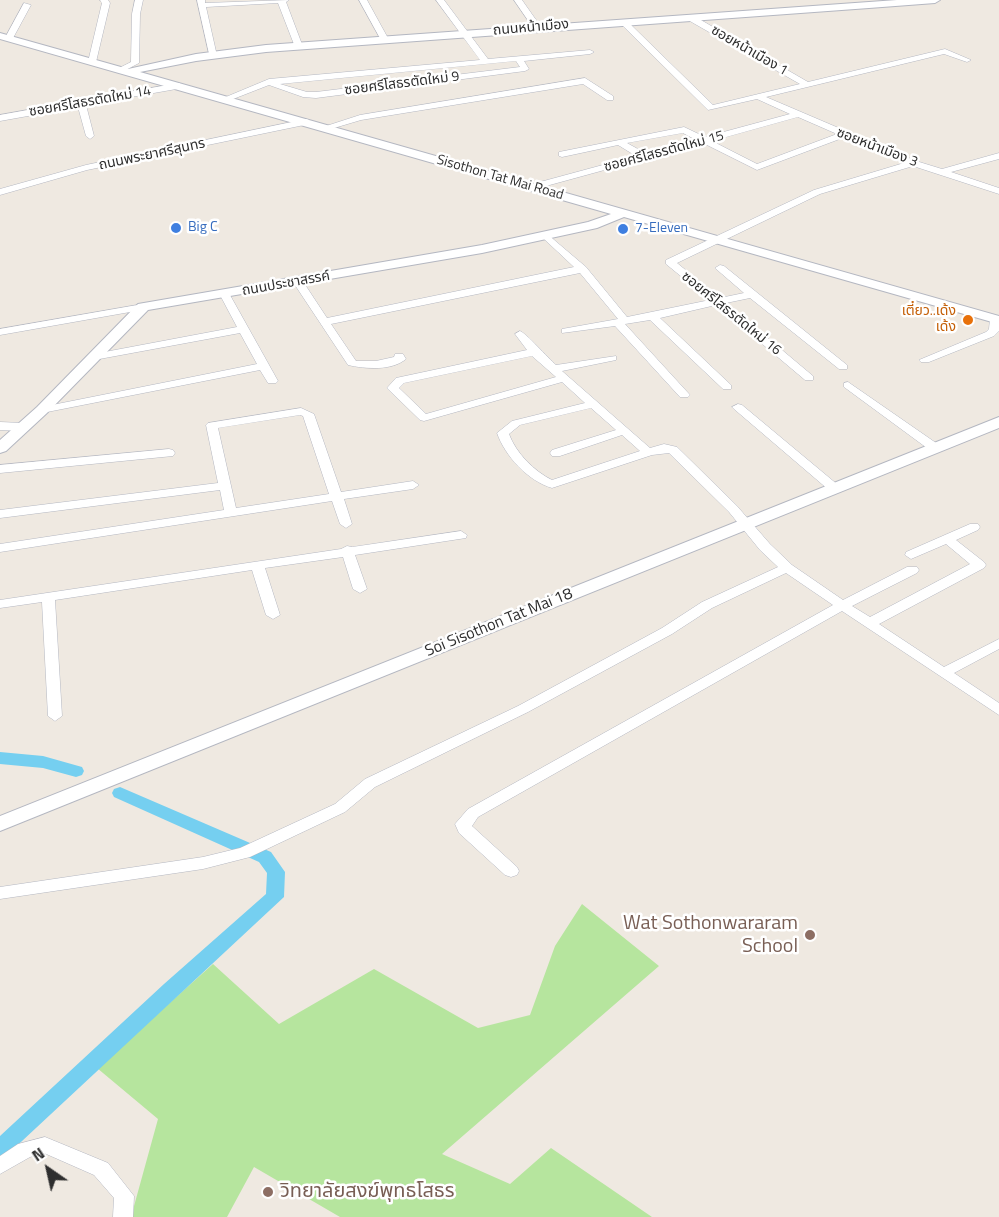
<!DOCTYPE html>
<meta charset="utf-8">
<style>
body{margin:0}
#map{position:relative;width:999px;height:1217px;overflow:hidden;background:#efe9e1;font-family:"Titillium Web",sans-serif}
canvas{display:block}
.north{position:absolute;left:18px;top:1139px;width:60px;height:60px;-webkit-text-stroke:4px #fff;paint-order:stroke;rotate:326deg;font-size:16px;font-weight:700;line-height:24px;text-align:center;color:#2e2e2e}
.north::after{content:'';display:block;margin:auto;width:21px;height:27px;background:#2e2e2e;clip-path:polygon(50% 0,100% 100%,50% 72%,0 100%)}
</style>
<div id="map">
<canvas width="999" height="1217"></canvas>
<div class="north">N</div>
</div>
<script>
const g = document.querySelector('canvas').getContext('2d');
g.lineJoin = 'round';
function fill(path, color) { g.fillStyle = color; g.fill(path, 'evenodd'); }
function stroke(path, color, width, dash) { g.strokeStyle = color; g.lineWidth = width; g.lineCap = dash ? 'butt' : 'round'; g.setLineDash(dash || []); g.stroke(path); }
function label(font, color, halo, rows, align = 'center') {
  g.font = font + ' "Titillium Web","Noto Sans Thai",sans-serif'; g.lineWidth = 5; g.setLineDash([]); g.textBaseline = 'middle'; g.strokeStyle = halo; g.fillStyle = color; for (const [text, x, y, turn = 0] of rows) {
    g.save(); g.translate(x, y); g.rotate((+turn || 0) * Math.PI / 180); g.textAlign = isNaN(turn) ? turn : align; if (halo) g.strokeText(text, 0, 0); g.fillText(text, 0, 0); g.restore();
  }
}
fill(new Path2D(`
 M582,904L659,966L442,1154L510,1184L551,1148L652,1217H340L254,1167L227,1217H131L158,1119L97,1068L213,964L279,1024L374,969L478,1028L530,1015L555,946Z`), '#b6e59e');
fill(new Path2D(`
 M0,752L43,756L82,767L84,771L82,775L76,777L43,768L0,764Z
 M120,787L271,852L285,872L284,897L7,1155L0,1158V1136L164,984L266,894L267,873L259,862L114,797L112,793L114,789Z`), '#75cff0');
const street = new Path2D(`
 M100,0H108L110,3L96,62L92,64L88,62L102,3Z
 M135,0H143L140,14L139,63L122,72L118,70L119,68L131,62L132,14Z
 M197,0H205V3L289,0L286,2L303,47L299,49L295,47L278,3L206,7L217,56L210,58Z
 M359,0H367L389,40L388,42L381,40Z
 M436,0H444L488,59L590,50L594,52L590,54L524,61L529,69L525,71L316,98L303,97L269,85L228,101L221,99L269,79L480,60ZM516,61L520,67L316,92H307L280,84Z
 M514,0H522L541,27L540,29H534Z
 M24,3L31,5L12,40H6L5,38Z
 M688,16H694L808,82L945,49L971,60L967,62L944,54L766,97L916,161L942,169L999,153V159L951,172L999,188V194L913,166L820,194L677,263L720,298L744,293L715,268L720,265L724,266L847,365V369H839L750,298L726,303L813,376V380H805L716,305L660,318L731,385V389H723L650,320L625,324L690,395L688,397H680L615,326L562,333V329L618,319L580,273L331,324L356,361H376L394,357L395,354H403L406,359C392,371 365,369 348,365L293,282L294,280H302L327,318L574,267L543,238L541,236L546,233L586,267L627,317L710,300L666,264V260L814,190L904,163L845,137L757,170L703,143L535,189H529V185L636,156L618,145L562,157L559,156V152L684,127L705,137L790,114L757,99L708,110L619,22L626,20L713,105L800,84L688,20ZM798,117L837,134L757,164L712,141ZM683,133L696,140L645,153L627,143Z
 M585,78L613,96V100H607L583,84L361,120L324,131L320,128L360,115Z
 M179,83L183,86L182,88L86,105L94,136L90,139L86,136L78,107L0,121V115Z
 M306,119L309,120V124L87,170L0,195V189L86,165Z
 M225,292L230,295L278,381L276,383H268L260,370L42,413L36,410L42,407L257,364L240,333L94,360L88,357L94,354L237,327L220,295Z
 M143,304L147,305V309L0,335V329Z
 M995,316L999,317V331L994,336L929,362H921L919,360L986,332L989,329L990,319Z
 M520,331C526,333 548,358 556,365L616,356V360L562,371L650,448L664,444L677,447L737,506L770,544L792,565L843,600L907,567H917L919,570L917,573L852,606L870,617L970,564L946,544L911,559L905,555L906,552L970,524H978L980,527L978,530L956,540L984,562L986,565L984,568L879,624L944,667L999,639V649L954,673L999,703V715L842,611L478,817L472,826L517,867L519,871L517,875L511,877L505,875L459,833L455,824L468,809L833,605L786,573L712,608L672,634L528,712L375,787L345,812L250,857L203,869L0,899V887L203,857L240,848L335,804L365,779L518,706L662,628L702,602L778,567L760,550L729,512L669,453L652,455L552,488C528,481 505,456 497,433L512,421L585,403L562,382L424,421L420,420L387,388L396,378L527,350L515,334ZM532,356L556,377L426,414L399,388L404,383ZM591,408L616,430L552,450L550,453L552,456H560L622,435L640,451L552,480C534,471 516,453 509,434L520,425Z
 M848,382L939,445L941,448L939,451H931L844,387V383Z
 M738,404L742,405L838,485L840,488L838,491H830L734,409L732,407Z
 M301,408L314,414L341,492L413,481L419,485L413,489L344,499L352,524L346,528L340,524L332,501L0,552V544L224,510L220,490L0,518V510L218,483L206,425L208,423ZM300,415L303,416L329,494L236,508L218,428Z
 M0,422L22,423L28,427L22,431L0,430Z
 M169,449L173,450L175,453L173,456L0,473V465Z
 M461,531L467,535L466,538L355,555L367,589L360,593L353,589L343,557L265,568L280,615L273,619L266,615L252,570L55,600L62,716L55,721L48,716L42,602L0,608V600L341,549L347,546L352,547Z
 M45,1137L108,1163L134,1196L133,1217H113L114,1198L94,1175L44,1153L30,1157L0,1174V1156L18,1144Z`);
const secondary = new Path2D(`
 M897,0H940L935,3L869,8L266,52L196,61L140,72L999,316V324L624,217L597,228L482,253L148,310L47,413L6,451L0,453V440L37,407L138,304L482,245L588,222L611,214L0,39V33L128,69L196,54L266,45Z
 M999,417V428L0,831V816Z`);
stroke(street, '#b4b7c1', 1);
stroke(secondary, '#b4b7c1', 2);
fill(street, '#fff');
fill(secondary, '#fff');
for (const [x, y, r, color] of [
 [176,228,6,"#3f7fe0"],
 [623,229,6,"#3f7fe0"],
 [968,320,6,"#e8710a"],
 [810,935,6,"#8d6e63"],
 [268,1192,6,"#8d6e63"]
]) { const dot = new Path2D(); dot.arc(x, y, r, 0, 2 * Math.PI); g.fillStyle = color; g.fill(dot); stroke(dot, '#fff', 2); }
label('14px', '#2e2e2e', '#fff', [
 ["ถนนหน้าเมือง",531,28,-5],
 ["ซอยหน้าเมือง 1",749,51,30],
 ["ซอยศรีโสธรตัดใหม่ 9",402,84,-7],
 ["ซอยศรีโสธรตัดใหม่ 14",90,102,-10],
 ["ซอยหน้าเมือง 3",877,148,21],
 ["ซอยศรีโสธรตัดใหม่ 15",664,152,-15],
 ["ถนนพระยาศรีสุนทร",152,155,-12],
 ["Sisothon Tat Mai Road",500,178,16],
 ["ถนนประชาสรรค์",286,284,-10],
 ["ซอยศรีโสธรตัดใหม่ 16",731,314,39]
]);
label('14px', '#366cbe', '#fff', [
 ["Big C",188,228],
 ["7-Eleven",635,229]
], 'left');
label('14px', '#c56008', '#fff', [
 ["เตี๋ยว..เด้ง",956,312],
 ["เด้ง",956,328]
], 'right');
label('16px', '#2e2e2e', '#fff', [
 ["Soi Sisothon Tat Mai 18",499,623,-22]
]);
label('20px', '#785e54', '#fff', [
 ["Wat Sothonwararam",798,924],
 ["School",798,947],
 ["วิทยาลัยสงฆ์พุทธโสธร",280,1192,"left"]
], 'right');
</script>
